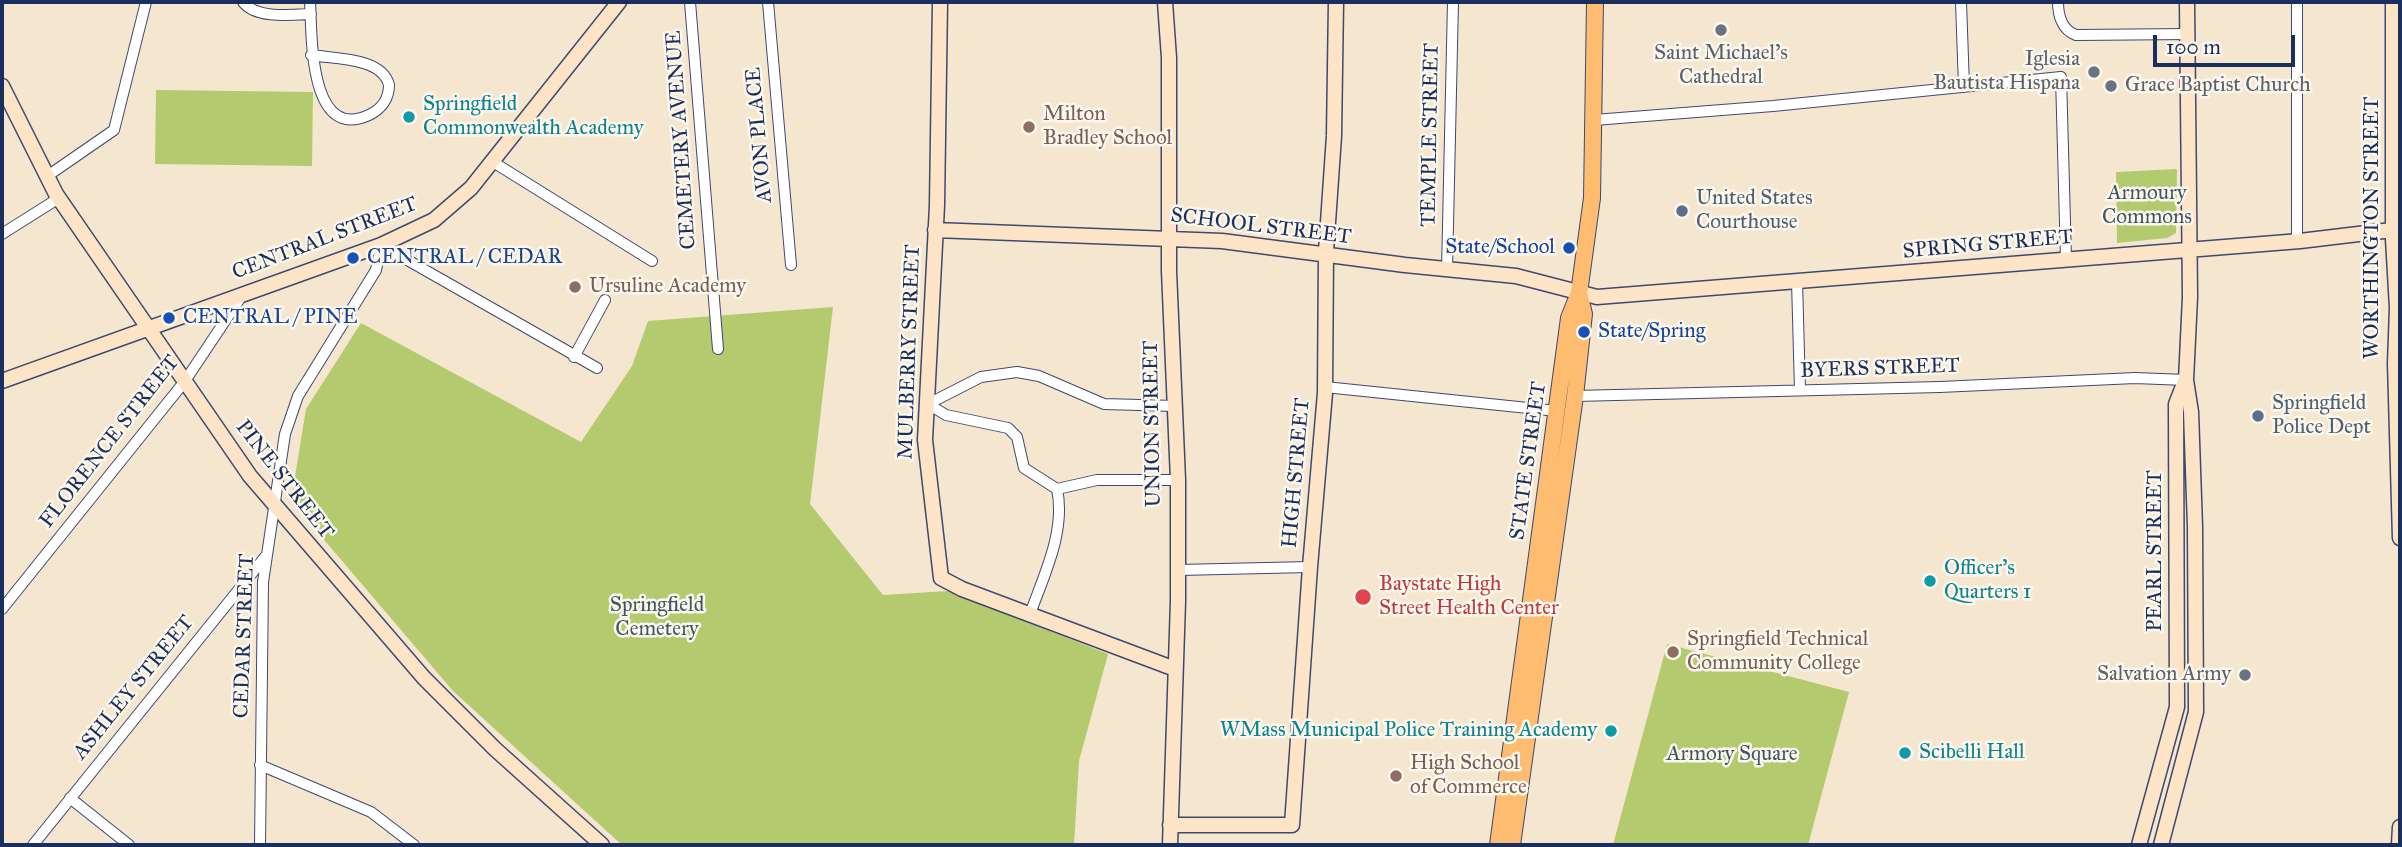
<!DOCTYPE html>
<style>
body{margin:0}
#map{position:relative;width:2402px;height:847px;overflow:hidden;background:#f5e6d0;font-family:"IM FELL Great Primer",serif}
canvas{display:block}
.frame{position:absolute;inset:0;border:4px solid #1b2f5e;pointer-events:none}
.scale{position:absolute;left:2153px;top:35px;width:142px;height:32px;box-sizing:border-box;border:4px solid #1b2f5e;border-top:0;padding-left:9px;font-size:21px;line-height:24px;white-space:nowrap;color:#1b2f5e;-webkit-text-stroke:5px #fbf7ec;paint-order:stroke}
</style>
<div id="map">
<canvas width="2402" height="847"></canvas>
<div class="frame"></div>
<div class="scale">100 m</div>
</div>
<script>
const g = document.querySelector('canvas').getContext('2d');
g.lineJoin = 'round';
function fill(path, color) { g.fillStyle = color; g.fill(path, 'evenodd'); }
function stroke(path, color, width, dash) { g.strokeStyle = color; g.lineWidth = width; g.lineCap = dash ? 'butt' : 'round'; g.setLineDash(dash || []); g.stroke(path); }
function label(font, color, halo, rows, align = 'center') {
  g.font = font + ' "IM FELL Great Primer",serif'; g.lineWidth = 5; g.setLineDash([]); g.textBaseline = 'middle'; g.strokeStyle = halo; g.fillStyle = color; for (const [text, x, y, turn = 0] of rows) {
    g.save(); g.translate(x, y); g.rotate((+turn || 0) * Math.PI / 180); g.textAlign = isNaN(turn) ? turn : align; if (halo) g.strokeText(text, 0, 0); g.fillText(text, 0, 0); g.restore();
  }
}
fill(new Path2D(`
 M156,90L313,92L312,166L155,164Z
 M2177,169L2176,233L2167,238L2117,243L2116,172Z
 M833,307L810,504L883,595L948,591L1108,654L1079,761L1074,845H622L453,691L291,501L306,409L361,323L581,442L632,366L648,321Z
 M1667,644L1849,692L1808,845H1613Z`), '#b4ca6e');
const street = new Path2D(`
 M243,2C256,19 291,15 311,14
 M310,2C312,32 308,143 369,115C382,109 389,98 389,85C382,57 334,59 311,55
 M690,2L718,349
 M768,2L791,265
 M1961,2L1964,87
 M2058,2C2058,15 2062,30 2076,35L2188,34
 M1594,120L1773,106L2061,77L2066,259
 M493,162L652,261
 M46,177L114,130L146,2
 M2,234L59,198
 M2297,241V2
 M1447,270L1453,2
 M1797,281L1800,390
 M574,357L605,300
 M1325,387L1557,411
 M1575,396L1940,387L2135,378L2186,380
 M928,404L946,415L1008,428L1017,437L1024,468L1057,489C1066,531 1044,575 1030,614
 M928,404L981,377L1017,372L1039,376L1104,404L1175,406
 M1057,489L1097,480H1178
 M1178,570L1310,567
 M2,609L185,381L243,294
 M260,765L371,812L414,845
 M70,798L129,845
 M33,845L265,557
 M260,845L263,582L285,434L298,396L376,270L381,245L597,368`);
const secondary = new Path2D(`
 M940,2L937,205L925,440L941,578L962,589L1175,669
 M1165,2L1169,58V271L1178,480V601L1170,845
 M2393,2V239L2397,308L2395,363L2400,538
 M2,86L56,194L250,476L424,678L495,749L602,845
 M935,230L1222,241L1405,265L1516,276L1597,297L2300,241L2400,229
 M2,381L381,245L434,220L471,188L619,2
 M1170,825H1292L1310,567L1325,393L1326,251L1334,136L1336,2
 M2139,845L2177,707L2176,404L2185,381
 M2161,845L2196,712L2195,527L2191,412L2186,380L2190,297L2187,2
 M2399,845L2400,827`);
const primary = new Path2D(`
 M1498,845L1569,318L1579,293L1592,198L1595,2
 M1512,845L1575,396L1584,314L1579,293`);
stroke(street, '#3c4a6f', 12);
stroke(secondary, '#3c4a6f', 17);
stroke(primary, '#3c4a6f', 18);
stroke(street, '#fff', 10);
stroke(secondary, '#fee4c6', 14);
stroke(primary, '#fdbc70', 16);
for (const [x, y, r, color] of [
 [1721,30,7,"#6b7280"],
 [2094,72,7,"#6b7280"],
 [2111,86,7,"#6b7280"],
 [409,117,7,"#0f9aa8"],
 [1029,127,7,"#8d6e63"],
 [1682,211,7,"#5c6f8a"],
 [1569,248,7,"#1a4fb4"],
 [353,258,7,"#1a4fb4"],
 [575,287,7,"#8d6e63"],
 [169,318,7,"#1a4fb4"],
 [1584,332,7,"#1a4fb4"],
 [2258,416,7,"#5c6f8a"],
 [1930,581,7,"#0f9aa8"],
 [1363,597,9,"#e0444e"],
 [1673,652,7,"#8d6e63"],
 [2245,675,7,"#6b7280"],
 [1611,731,7,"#0f9aa8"],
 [1905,753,7,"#0f9aa8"],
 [1396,776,7,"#8d6e63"]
]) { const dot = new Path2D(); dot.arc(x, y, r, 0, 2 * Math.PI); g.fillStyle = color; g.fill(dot); stroke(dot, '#fbf7ec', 2.5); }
label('21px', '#5b616d', '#fbf7ec', [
 ["Saint Michael's",1721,54,"center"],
 ["Cathedral",1721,78,"center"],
 ["Iglesia",2080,60],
 ["Bautista Hispana",2080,84],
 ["Grace Baptist Church",2125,86,"left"],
 ["Salvation Army",2231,675]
], 'right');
label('21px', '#0d838f', '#fbf7ec', [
 ["Springfield",423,105],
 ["Commonwealth Academy",423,129],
 ["Officer's",1944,569],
 ["Quarters 1",1944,593],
 ["WMass Municipal Police Training Academy",1597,731,"right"],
 ["Scibelli Hall",1919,753]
], 'left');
label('21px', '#785e54', '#fbf7ec', [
 ["Milton",1043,115],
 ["Bradley School",1043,139],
 ["Ursuline Academy",589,287],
 ["Springfield Technical",1687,640],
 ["Community College",1687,664],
 ["High School",1410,764],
 ["of Commerce",1410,788]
], 'left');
label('21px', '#1b2f5e', '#fbf7ec', [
 ["AVON PLACE",760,135,-95],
 ["TEMPLE STREET",1431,135,-89],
 ["CEMETERY AVENUE",682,140,-94],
 ["SCHOOL STREET",1261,227,7],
 ["WORTHINGTON STREET",2373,228,-90],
 ["CENTRAL STREET",325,239,-21],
 ["SPRING STREET",1988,245,-5],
 ["MULBERRY STREET",910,352,-88],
 ["BYERS STREET",1880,369,-2],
 ["UNION STREET",1153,424,-91],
 ["FLORENCE STREET",110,442,-52],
 ["STATE STREET",1529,461,-82],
 ["HIGH STREET",1297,473,-85],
 ["PINE STREET",284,480,52],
 ["PEARL STREET",2156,551,-90],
 ["CEDAR STREET",245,636,-88],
 ["ASHLEY STREET",134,688,-51]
]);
label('21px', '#415662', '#fbf7ec', [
 ["Armoury",2147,194],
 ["Commons",2147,218],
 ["Springfield",657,606],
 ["Cemetery",657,630],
 ["Armory Square",1732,755]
]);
label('21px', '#4e5e75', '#fbf7ec', [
 ["United States",1696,199],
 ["Courthouse",1696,223],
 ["Springfield",2272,404],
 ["Police Dept",2272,428]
], 'left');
label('21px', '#164399', '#fbf7ec', [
 ["State/School",1555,248,"right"],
 ["CENTRAL / CEDAR",367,258],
 ["CENTRAL / PINE",183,318],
 ["State/Spring",1598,332]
], 'left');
label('21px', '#be3a42', '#fbf7ec', [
 ["Baystate High",1379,585],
 ["Street Health Center",1379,609]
], 'left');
</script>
